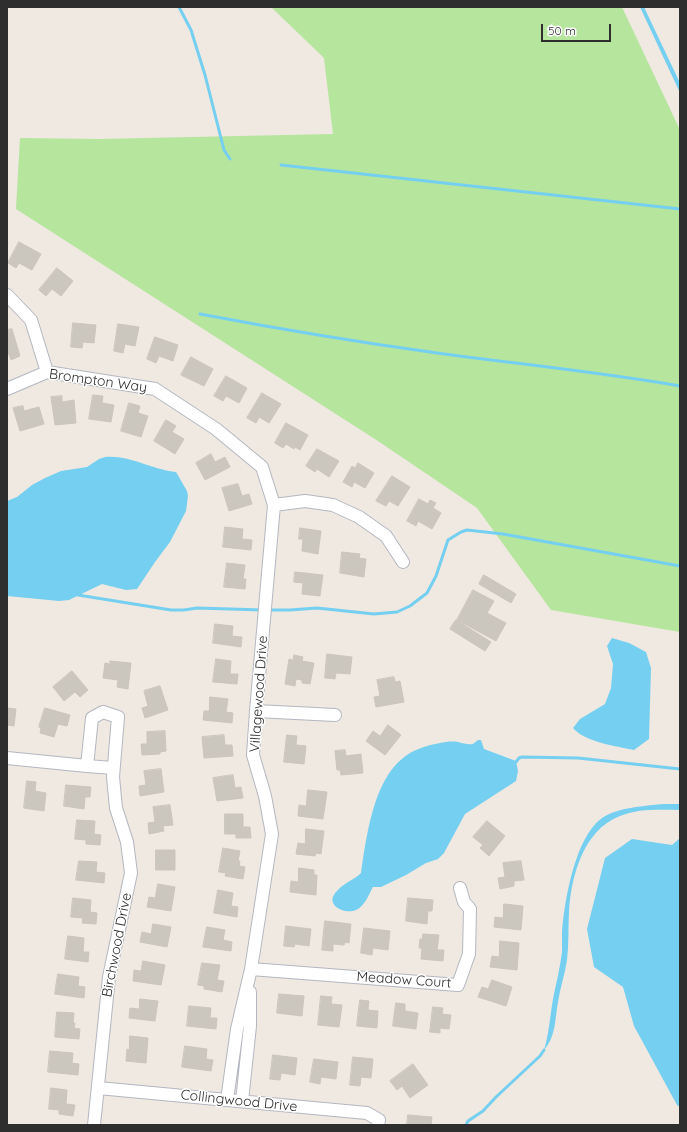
<!DOCTYPE html>
<style>
body{margin:0}
#map{position:relative;width:687px;height:1132px;overflow:hidden;background:#efe9e1;font-family:Quicksand,sans-serif}
canvas{display:block}
.frame{position:absolute;inset:0;border:8px solid #2e2e2e;pointer-events:none}
.scale{position:absolute;left:541px;top:24px;width:70px;height:18px;box-sizing:border-box;border:2px solid #2e2e2e;border-top:0;padding-left:5px;font-size:12px;line-height:14px;white-space:nowrap;color:#2e2e2e;-webkit-text-stroke:3px #fff;paint-order:stroke}
</style>
<div id="map">
<canvas width="687" height="1132"></canvas>
<div class="frame"></div>
<div class="scale">50 m</div>
</div>
<script>
const g = document.querySelector('canvas').getContext('2d');
g.lineJoin = 'round';
function fill(path, color) { g.fillStyle = color; g.fill(path, 'evenodd'); }
function stroke(path, color, width, dash) { g.strokeStyle = color; g.lineWidth = width; g.lineCap = dash ? 'butt' : 'round'; g.setLineDash(dash || []); g.stroke(path); }
function label(font, color, halo, rows, align = 'center') {
  g.font = font + ' Quicksand,sans-serif'; g.lineWidth = 3; g.setLineDash([]); g.textBaseline = 'middle'; g.strokeStyle = halo; g.fillStyle = color; for (const [text, x, y, turn = 0] of rows) {
    g.save(); g.translate(x, y); g.rotate((+turn || 0) * Math.PI / 180); g.textAlign = isNaN(turn) ? turn : align; if (halo) g.strokeText(text, 0, 0); g.fillText(text, 0, 0); g.restore();
  }
}
fill(new Path2D(`
 M271,7H622L680,130V632L551,610L477,508L378,441L16,209L20,138L99,139L333,134L324,58Z`), '#b6e59e');
fill(new Path2D(`
 M640,7H644L680,83V93Z
 M105,457C131,455 152,470 176,472L187,491L188,496L186,511L170,542L155,562L137,589L126,590L102,584L69,600L59,601L7,596V501L17,497L32,485L45,478L61,471L87,467L99,459Z
 M612,638L629,643L646,652L651,668L649,739L634,750C615,746 585,742 573,728L580,719L605,704L611,688L613,664L607,646Z
 M478,740H481L484,749L516,761L518,771L516,781L465,814L444,853L438,859L426,863L406,875L381,887H373C369,894 365,906 356,910C345,915 324,905 336,892C343,883 354,880 361,873C366,839 373,781 403,758C412,750 428,745 440,743C445,742 452,741 458,742C462,743 469,745 473,744C474,743 477,741 478,740Z
 M664,804H680V810C660,810 640,808 620,816C583,830 571,877 569,912C568,928 569,944 567,960C565,974 560,988 558,1002C555,1018 556,1037 544,1050C549,1034 550,1016 553,999C556,984 560,968 562,952C562,946 562,939 562,933C564,902 575,837 602,818C619,807 644,806 664,804Z
 M680,838V1107L677,1105L634,1026L623,987L594,967L587,929L605,858L632,839L672,845Z`), '#75cff0');
stroke(new Path2D(`
 M179,7L191,30L205,75L224,150L230,159
 M281,165L680,209
 M200,314C279,329 357,342 437,353C518,364 599,372 680,386
 M78,595L171,610H184L197,608L263,610
 M268,610H290L317,608L374,614L397,612L410,606L427,593L436,576L448,540L461,532L467,530L503,534L680,566
 M516,762L519,758L522,757L578,758L680,769
 M466,1125L468,1121L483,1111L496,1097L540,1056L544,1050`), '#75cff0', 3);
const building = new Path2D(`
 M19,242L41,254L32,270L19,263L16,268L8,263Z
 M57,268L73,281L61,296L52,289L46,296L39,290Z
 M73,323L96,325L94,343L83,342L82,348L71,347Z
 M118,324L139,327L135,346L125,344L123,353L114,351Z
 M12,329L20,356L11,360L9,354L7,355V330Z
 M155,337L178,345L173,361L159,356L156,363L147,359Z
 M191,357L213,369L204,386L181,375Z
 M226,376L247,388L239,403L226,396L223,401L214,396Z
 M262,393L281,404L269,423L259,417L256,423L247,418Z
 M93,395L103,396L102,403L114,405L111,422L89,419Z
 M62,396V402L74,400L76,423L55,425L51,397Z
 M129,403L140,406L138,413L148,416L141,437L121,431Z
 M23,406L24,411L39,407L44,424L20,431L13,408Z
 M166,420L176,426L172,432L184,439L175,454L154,441Z
 M286,423L308,435L300,450L295,447L294,449L286,444L283,448L275,443Z
 M317,449L339,461L329,477L317,469L315,472L306,466Z
 M211,454L215,462L225,457L230,467L205,480L196,463Z
 M358,463L374,473L365,488L354,482L352,487L343,482L352,466L355,468Z
 M392,476L410,487L398,506L389,501L386,506L376,501Z
 M238,484L242,496L249,494L252,504L229,511L222,488Z
 M419,499L428,504L430,500L436,503L433,508L441,513L432,529L418,521L416,526L407,521Z
 M225,527L243,529L242,539L252,540L251,550L223,547Z
 M300,528L321,531L318,554L302,551L303,539H299Z
 M342,552L360,554L359,558L366,559L364,577L340,573Z
 M227,563L245,565L243,579H246L245,589L224,587Z
 M295,572L323,575L320,596L302,594L303,583L294,582Z
 M484,575L516,594L511,603L479,584Z
 M473,590L494,601L487,613L506,623L496,641L457,620Z
 M456,620L491,642L485,651L450,629Z
 M215,624L233,626L232,636L242,637L241,647L213,643Z
 M327,654L352,657L350,674L336,673L335,679L325,678Z
 M294,655L303,657L302,661L314,663L310,684L302,683V680L296,679L295,686L285,684L289,659L293,660Z
 M216,659L231,661L230,674H238L237,684L213,682Z
 M110,661L131,663L128,689L117,687L118,680L103,678L105,663L110,664Z
 M72,671L88,690L80,697L75,692L64,701L53,687Z
 M394,677L395,682L400,681L404,702L376,707L374,697L380,696L377,680Z
 M160,686L168,710L145,718L142,708L148,706L144,691Z
 M210,697L228,699L226,712L233,713L232,723L203,720L204,711H209Z
 M7,708L16,709L14,726L7,725Z
 M45,708L70,715L67,726L58,724L54,737L40,733L41,728L39,727Z
 M388,725L401,735L385,755L366,741L373,731L380,736Z
 M165,731L166,751L160,752V754L142,755L141,744H147V732Z
 M224,735L225,745H232L233,756L204,758L202,737Z
 M287,735L297,736L296,745L306,746L304,764L284,762Z
 M345,750L346,756L361,754L363,773L341,775L340,770H337L335,751Z
 M161,769L164,792L140,796L139,786L146,785L144,771Z
 M233,775L235,788L241,787L243,798L217,801L213,778Z
 M27,781L36,782L35,791L46,793L44,811L24,808Z
 M66,785L91,787L90,797H85L84,809L64,806Z
 M308,790L327,792L323,819L298,816L299,805L306,806Z
 M170,805L173,825L163,826L164,831L149,834L148,823L155,822L153,807Z
 M225,814H243V827H250L251,838H236V834H225Z
 M77,820L95,821L94,834L101,835L100,845L86,844V840L75,839Z
 M487,821L505,836L489,856L480,848L483,845L473,837Z
 M306,829L324,831L321,854L316,853L315,856L296,854L298,843L305,844Z
 M223,848L240,851L238,861H240L239,866L245,867L243,879L225,876L226,873L219,872Z
 M156,850H175V870H156Z
 M79,861L97,862L96,872L105,873L104,883L76,880Z
 M521,861L524,880L514,881V886L500,889L498,878L505,877L503,863Z
 M299,868L314,870V875H317L316,895L290,892L291,881L298,882Z
 M158,884L175,887L171,911L147,907L149,897L155,898Z
 M218,890L233,893L231,906L238,907L237,917L214,913Z
 M73,898L91,900L90,912L97,913L96,924L82,923L83,918L71,917Z
 M408,898L433,900L432,911H428L427,924L406,921Z
 M504,904L523,906L521,930L494,927L495,917L503,918Z
 M325,921L351,924L349,943L345,942L344,945L333,944V951L322,950Z
 M153,924L171,927L167,947L140,942L142,932L151,934Z
 M286,926L311,929L309,946L295,944L294,947L284,946Z
 M207,927L225,930L223,940L232,942L231,951L203,947Z
 M364,928L390,931L388,950L373,948L372,955L361,953Z
 M423,934L439,935L437,950H444L443,961L421,959L422,948H419L420,939H422Z
 M68,936L84,938L83,952H89L88,962L65,959Z
 M500,941L519,943L517,970L490,967L492,956L499,957Z
 M143,961L165,965L161,985L133,981L134,970L141,971Z
 M202,963L220,965L217,980L224,981L222,992L204,989V986L198,985Z
 M58,974L79,977L78,986L85,987L84,998L55,994Z
 M492,980L512,987L506,1006L478,997L482,987L488,989Z
 M279,994L304,996L302,1016L277,1013Z
 M321,996L332,997L331,1004L342,1005L339,1027L318,1025Z
 M140,999L158,1001L155,1021L129,1018L130,1008L139,1009Z
 M360,1000L369,1001L368,1010L378,1011L377,1028L357,1026Z
 M396,1003L405,1004V1011L418,1013L416,1029L393,1026Z
 M189,1006L211,1008L210,1018H217L216,1029L187,1026Z
 M433,1007L443,1008L442,1014L451,1015L449,1029L440,1028V1033L430,1032Z
 M57,1012L74,1013L73,1023H75L74,1028L80,1029L79,1039L55,1037Z
 M130,1036L148,1038L146,1063L126,1061L127,1049L129,1050Z
 M185,1046L207,1049L206,1059L213,1060L211,1071L182,1067Z
 M50,1051L73,1053L72,1063L79,1064L78,1075L48,1072Z
 M273,1055L297,1058L295,1075L281,1073L280,1080L270,1079Z
 M353,1057L373,1059L371,1078L361,1077L360,1086L350,1085Z
 M314,1059L338,1062L336,1079L321,1077L320,1084L310,1082Z
 M413,1064L428,1085L410,1098L402,1086L397,1090L390,1081Z
 M51,1088L67,1090L66,1104L75,1105L73,1116L59,1114V1110L49,1109Z
 M408,1115L432,1117L431,1125H407Z`);
fill(building, '#cbc7bf');
stroke(building, '#cbc5ba', 1);
const minor = new Path2D(`
 M7,295L31,320L47,372
 M7,389L47,372L155,389L216,429L262,467L274,505L256,711L253,755L265,796L272,834L251,969L237,1029L227,1100
 M274,505L305,501L333,505L359,517L386,536L403,562
 M256,711L335,715
 M7,758L87,766L92,718L103,712L118,717L113,777L116,808L127,842L131,873L109,977L94,1125
 M87,766L113,768
 M251,969L458,985L469,954L470,909L464,902L460,888
 M98,1088L367,1113L379,1120L378,1125
 M242,1101L250,1026V992`);
stroke(minor, '#b4b7c1', 14);
stroke(minor, '#fff', 12);
label('14px', '#2e2e2e', '#fff', [
 ["Brompton Way",98,381,8],
 ["Villagewood Drive",259,694,-86],
 ["Birchwood Drive",117,945,-79],
 ["Meadow Court",404,980,4],
 ["Collingwood Drive",239,1101,6]
]);
</script>
